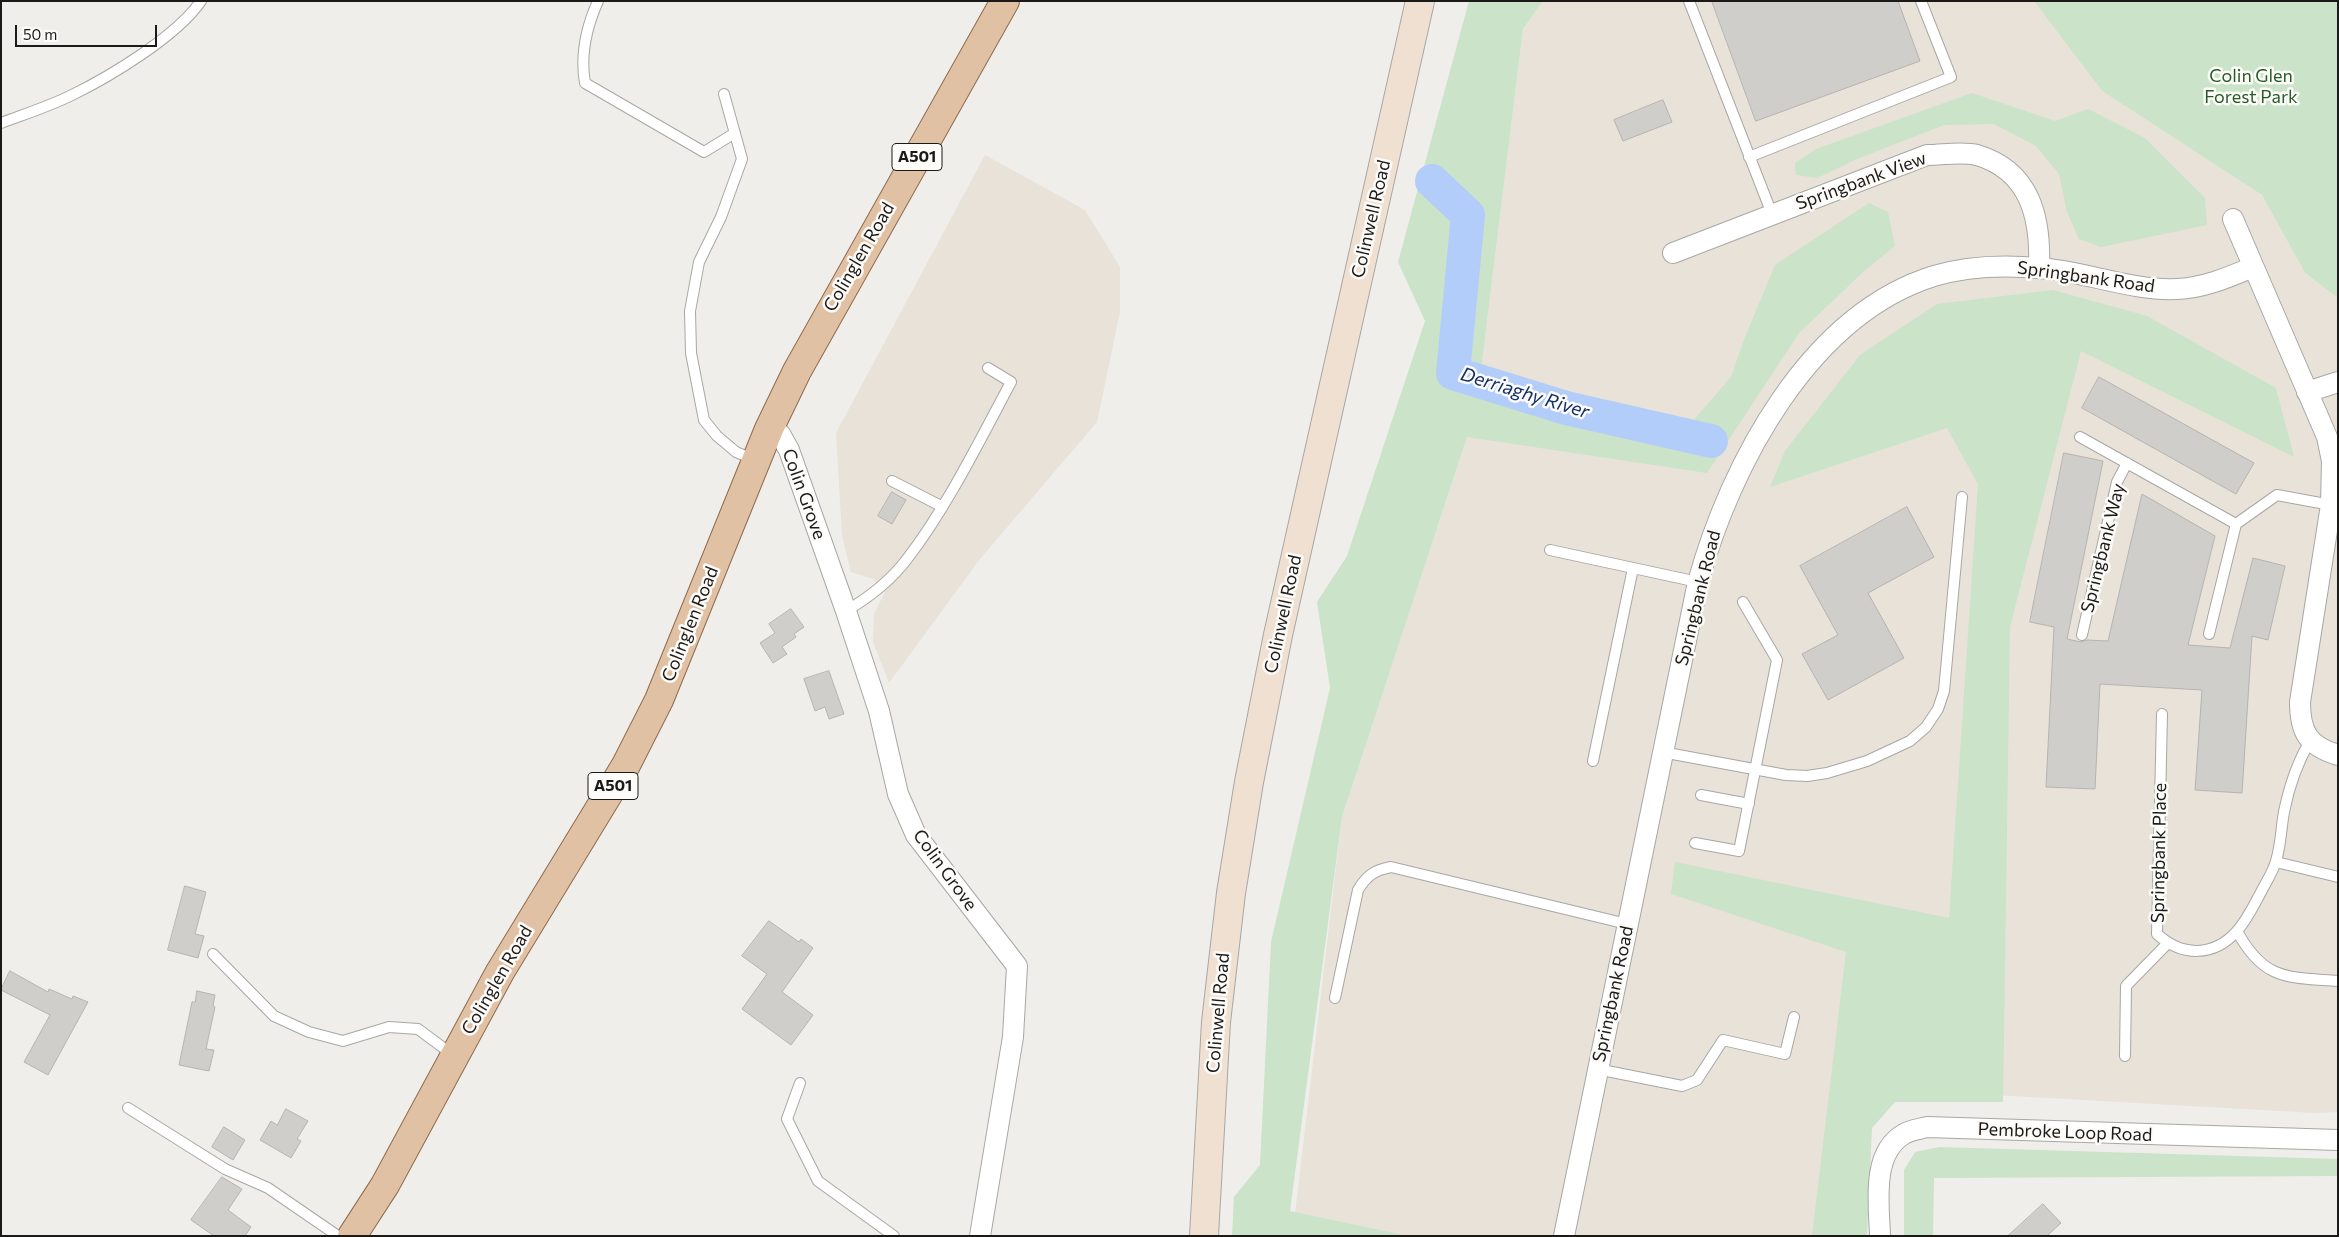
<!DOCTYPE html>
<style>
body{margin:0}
#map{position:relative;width:2339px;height:1237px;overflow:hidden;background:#efeeeb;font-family:Commissioner,sans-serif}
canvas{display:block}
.frame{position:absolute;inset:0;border:2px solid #1b1a19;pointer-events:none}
.scale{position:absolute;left:15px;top:25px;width:142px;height:22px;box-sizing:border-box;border:2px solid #1b1a19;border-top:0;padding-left:6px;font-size:15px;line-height:18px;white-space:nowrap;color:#1b1a19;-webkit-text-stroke:4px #fdfbf8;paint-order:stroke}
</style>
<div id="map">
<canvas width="2339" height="1237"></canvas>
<div class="frame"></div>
<div class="scale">50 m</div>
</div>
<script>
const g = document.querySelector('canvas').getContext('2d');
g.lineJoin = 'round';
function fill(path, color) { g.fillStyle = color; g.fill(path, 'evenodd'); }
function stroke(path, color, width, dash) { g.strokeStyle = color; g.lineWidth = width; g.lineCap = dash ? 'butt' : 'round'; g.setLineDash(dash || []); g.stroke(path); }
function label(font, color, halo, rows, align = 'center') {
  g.font = font + ' Commissioner,sans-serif'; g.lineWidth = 5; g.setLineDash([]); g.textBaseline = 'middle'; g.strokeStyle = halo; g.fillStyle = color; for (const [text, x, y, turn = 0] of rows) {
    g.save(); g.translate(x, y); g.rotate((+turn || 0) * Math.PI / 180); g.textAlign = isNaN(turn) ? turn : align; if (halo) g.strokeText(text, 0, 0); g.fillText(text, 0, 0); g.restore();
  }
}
fill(new Path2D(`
 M1543,1H2034L2102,91L2262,195L2305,273L2338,298V1112L2315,1113L1995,1095H1845L1824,1236H1357L1294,1222L1342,817L1467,437L1481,370L1523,29Z
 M985,155L1085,210L1120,267V312L1097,422L980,559L889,683L873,642L874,614L885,592L873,579L851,572L842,536L836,433Z`), '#e8e2d9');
fill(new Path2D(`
 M1469,1H1543L1523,29L1481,370L1693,421L1731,377L1745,337L1775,265L1869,203L1888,212L1895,246L1863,272L1799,333L1707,473L1467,437L1342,817L1290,1211L1408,1236H1232L1234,1197L1260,1165L1271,942L1330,688L1317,602L1347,556L1425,321L1398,262Z
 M2034,1H2338V298L2305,273L2262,195L2102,91Z
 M1972,93L2055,121L2088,109L2145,138L2205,198L2207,225L2101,247L2079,239L2067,212L2059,174L2036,146L1994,124L1944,125L1857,159L1817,178L1796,175L1795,163L1816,149Z
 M2053,290L2147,316L2276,388L2294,457L2081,351L2010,627L2003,1102H1895L1872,1128L1867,1236H1812L1846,952L1671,894L1675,862L1949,918L1978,484L1947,428L1770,487L1785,451L1860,355L1937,304Z
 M1939,1147L2338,1159V1176L1934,1178L1933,1236H1904V1170L1915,1152Z`), '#cae3c9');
stroke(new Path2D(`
 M1432,181L1468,215L1453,373L1566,408L1711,441`), '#b3cdfb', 34);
const building = new Path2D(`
 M1712,1H1898L1920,61L1756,121Z
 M1663,100L1672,122L1623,141L1614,120Z
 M2099,377L2254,463L2236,494L2082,408Z
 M2064,453L2103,461L2067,639L2081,642L2087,640L2108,641L2142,494L2215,536L2188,645L2230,648L2253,558L2285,566L2268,640L2252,636L2242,793L2195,790L2202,690L2100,684L2095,789L2046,787L2054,627L2030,622Z
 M892,492L906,500L892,524L878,516Z
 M1907,507L1934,557L1868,593L1904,658L1828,700L1802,654L1838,635L1800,566Z
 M791,609L804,627L794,634L796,637L782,647L787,654L773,663L760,643L775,633L769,624Z
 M829,671L844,714L829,719L825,707L815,711L804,679Z
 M185,886L206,892L195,934L204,936L198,958L168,950Z
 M769,921L799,942L801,939L813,948L782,992L813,1015L791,1045L742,1009L767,974L742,956Z
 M10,971L48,992L49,989L72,999L73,996L88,1002L48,1075L24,1062L50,1015L1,990Z
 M197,991L215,995L213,1006L215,1007L206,1049L214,1050L209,1071L179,1065L192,1002H195Z
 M286,1109L308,1121L297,1139L301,1141L291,1158L260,1140L271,1121L277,1125Z
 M224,1127L245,1140L233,1160L212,1147Z
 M222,1177L242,1189L228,1210L251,1227L245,1236H214L191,1220Z
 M2043,1204L2061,1223L2047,1236H2008Z`);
fill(building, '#d0cecb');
stroke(building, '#b5b4b1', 1);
const lane = new Path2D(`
 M598,1C586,28 580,55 585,83L704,152L735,133
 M1689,1L1772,214
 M724,94L742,159L721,217L699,262L690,311L691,353L704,420L717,436L736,452L755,460
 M1,123C25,114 50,106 72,95C111,76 177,36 201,1
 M1749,157L1951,77L1921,1
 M2080,437L2236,524L2277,495L2331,505
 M892,481L941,506
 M1550,550L1698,582
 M846,611C868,598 892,579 907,559C947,507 980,440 1011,382L988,368
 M2209,634L2236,524
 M2082,635L2117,482L2127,463
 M2162,714L2157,934C2182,957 2214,957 2237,931C2247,920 2254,905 2261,892C2266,882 2273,872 2276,861C2281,845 2281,828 2284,812C2289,787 2297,763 2310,741
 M1662,752L1786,775L1807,776L1827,773L1867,761L1910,741L1926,727L1938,709L1944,691L1962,497
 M1593,761L1633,568
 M1701,795L1749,804
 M1695,843L1739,851L1777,660L1743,602
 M2276,862L2338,877
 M2237,931C2264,981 2287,977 2338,981
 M213,954L274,1016L309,1032L343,1041L389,1027L418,1029L453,1055
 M1335,998L1358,890C1367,875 1375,870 1391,867L1627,924
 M2125,1056L2126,986L2167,944
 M1597,1069L1682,1086L1697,1080L1723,1040L1785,1054L1794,1017
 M800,1083L787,1119L818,1181L894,1236
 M128,1108L225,1169L268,1188L338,1236`);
const street = new Path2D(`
 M2233,219L2327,437L2332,461L2331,505L2300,702C2300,732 2308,746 2338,755
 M1673,253L1927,155C1943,155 1962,151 1977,155C2031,171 2041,219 2039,268
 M2307,392L2338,382
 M769,429L780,434L789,450L846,611L879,711L898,794L916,835L1017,966L1013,1037L980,1236
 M1564,1236L1698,582C1731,464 1809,315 1934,276C1967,266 2005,265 2039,268C2085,271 2131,291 2177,289C2204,288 2229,277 2253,267
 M1880,1236C1879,1204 1871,1153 1904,1134C1910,1130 1920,1129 1927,1127L2338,1140`);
const secondary = new Path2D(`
 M1204,1236L1216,1022L1231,893L1249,782L1278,635L1420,1`);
const primary = new Path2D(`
 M352,1236L385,1185L500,972L626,765L659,700L769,429L797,371L1005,1`);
stroke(lane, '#a8a7a4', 12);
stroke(street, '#a8a7a4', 22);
stroke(secondary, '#a8a7a4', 30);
stroke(primary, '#8f6b4c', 30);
stroke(lane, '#fff', 10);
stroke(street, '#fff', 20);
stroke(secondary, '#f0e0d2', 28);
stroke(primary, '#e1c1a4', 28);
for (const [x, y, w] of [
 [917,157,50],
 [613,786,50]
]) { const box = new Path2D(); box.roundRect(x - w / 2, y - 13.5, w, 27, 4); g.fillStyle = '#fdfbf8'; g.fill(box); stroke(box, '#1b1a19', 1); }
label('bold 16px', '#1b1a19', null, [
 ["A501",917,157],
 ["A501",613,786]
]);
label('18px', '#255c28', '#fdfbf8', [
 ["Colin Glen",2251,76],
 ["Forest Park",2251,97]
]);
label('18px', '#1b1a19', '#fdfbf8', [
 ["Springbank View",1861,181,-20],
 ["Colinwell Road",1371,219,-77],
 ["Colinglen Road",859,257,-60],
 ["Springbank Road",2086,277,8],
 ["Colin Grove",804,494,70],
 ["Springbank Way",2103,548,-76],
 ["Springbank Road",1698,598,-76],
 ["Colinwell Road",1283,614,-78],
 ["Colinglen Road",690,624,-68],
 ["Springbank Place",2159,853,-89],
 ["Colin Grove",945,870,54],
 ["Colinglen Road",497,980,-60],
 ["Springbank Road",1613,994,-78],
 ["Colinwell Road",1218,1013,-85],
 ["Pembroke Loop Road",2065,1132,2]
]);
label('italic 19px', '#123065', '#fdfbf8', [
 ["Derriaghy River",1525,393,17]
]);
</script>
